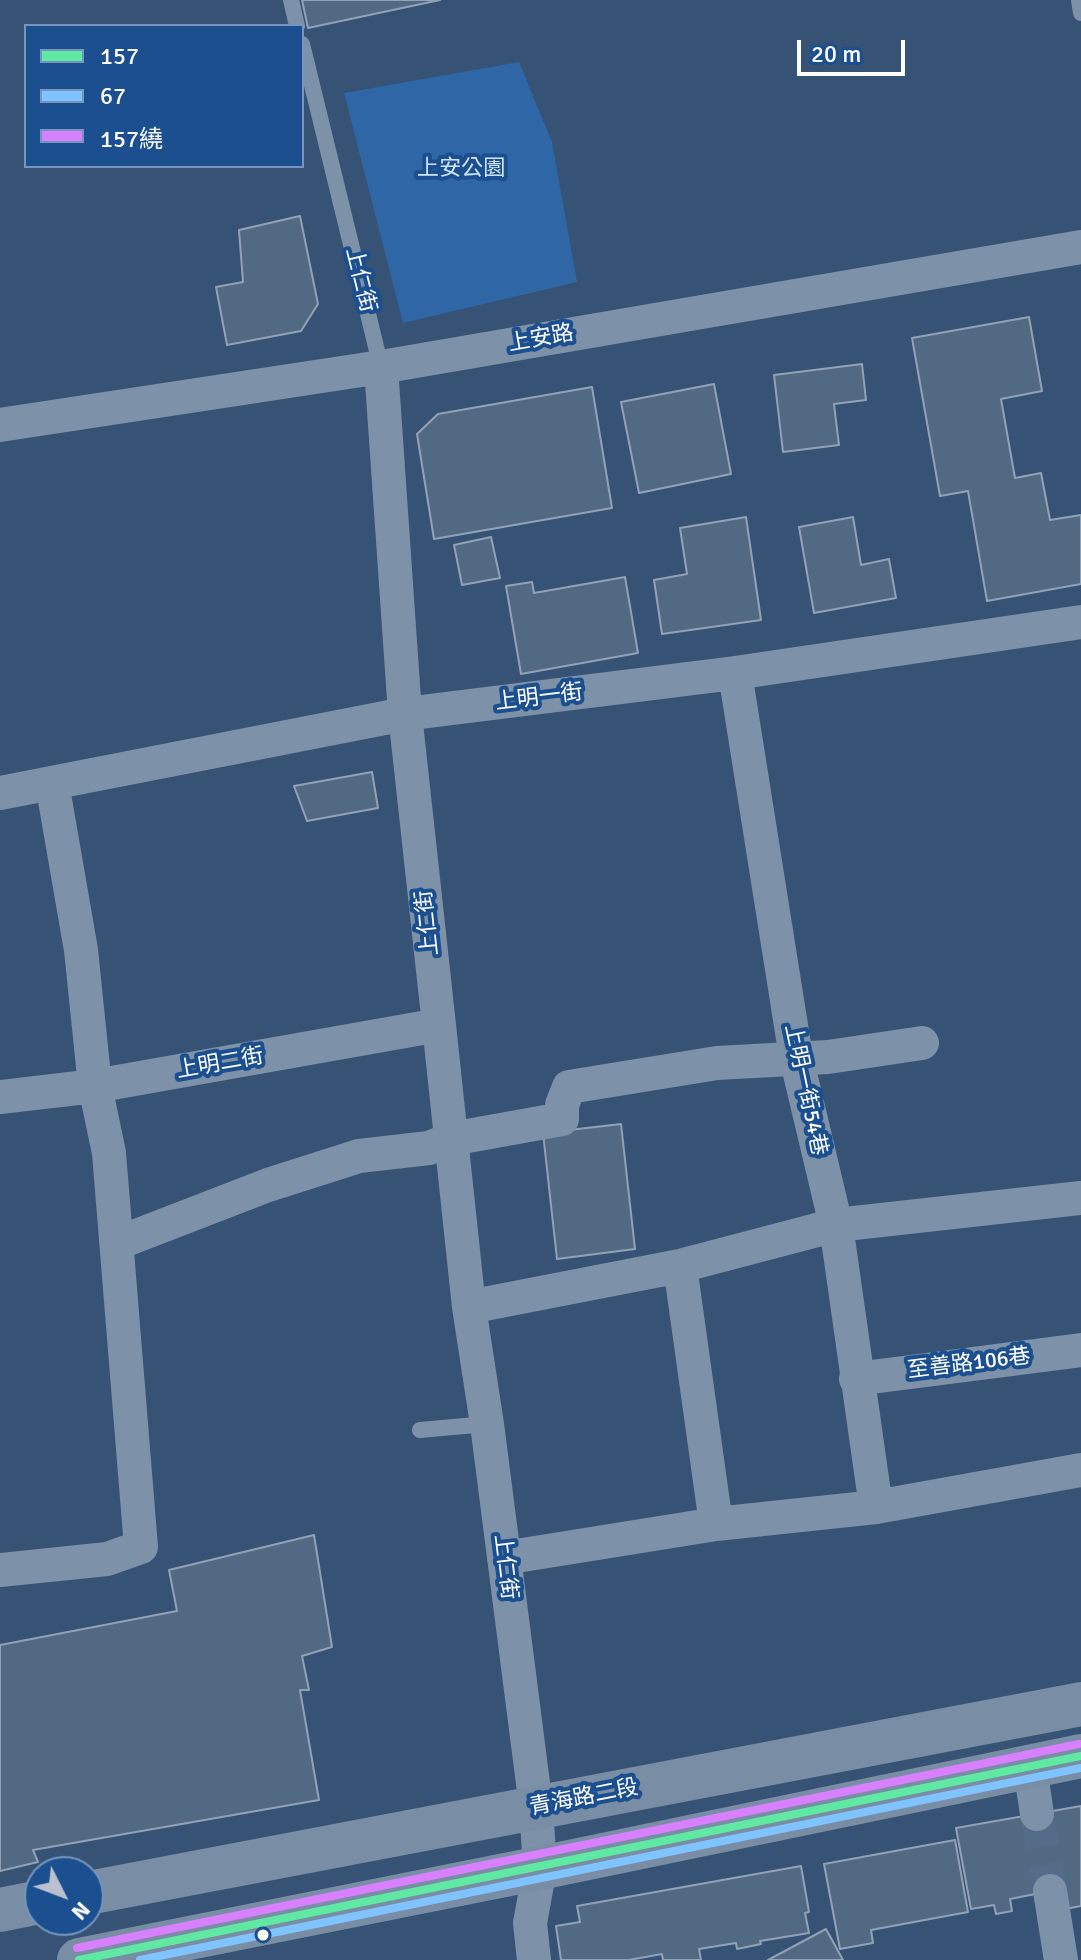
<!DOCTYPE html>
<meta charset="utf-8">
<style>
body{margin:0}
#map{position:relative;width:1081px;height:1960px;overflow:hidden;background:#365274;font-family:Signika,"Noto Sans TC",sans-serif}
canvas{display:block}
.legend{position:absolute;left:24px;top:24px;width:280px;height:144px;box-sizing:border-box;background:#1b4f8f;border:2px solid #7695bc;margin:0;padding:10px 14px;list-style:none;font-size:24px;color:#fff}
.legend li{display:flex;align-items:center;gap:16px;height:40px}
.legend b{width:40px;border:2px solid #7695bc}
.north{position:absolute;left:24px;top:1856px;width:80px;height:80px;box-sizing:border-box;background:#1b4f8f;border:2px solid #7695bc;border-radius:50%;rotate:132deg;font-size:22px;font-weight:700;line-height:32px;text-align:center;color:#fff}
.north::after{content:'';display:block;margin:auto;width:28px;height:36px;background:#b9c2ce;clip-path:polygon(50% 0,100% 100%,50% 72%,0 100%)}
.scale{position:absolute;left:797px;top:40px;width:108px;height:36px;box-sizing:border-box;border:4px solid #fff;border-top:0;padding-left:10px;font-size:24px;line-height:28px;white-space:nowrap;color:#fff;-webkit-text-stroke:6px #1b4f8f;paint-order:stroke}
</style>
<div id="map">
<canvas width="1081" height="1960"></canvas>
<ul class="legend">
<li><b style="height:10px;background:#60e9a3"></b>157</li>
<li><b style="height:10px;background:#80c4ff"></b>67</li>
<li><b style="height:10px;background:#d880ff"></b>157繞</li>
</ul>
<div class="north">N</div>
<div class="scale">20 m</div>
</div>
<script>
const g = document.querySelector('canvas').getContext('2d');
g.lineJoin = 'round';
function fill(path, color) { g.fillStyle = color; g.fill(path, 'evenodd'); }
function stroke(path, color, width, dash) { g.strokeStyle = color; g.lineWidth = width; g.lineCap = dash ? 'butt' : 'round'; g.setLineDash(dash || []); g.stroke(path); }
function label(font, color, halo, rows, align = 'center') {
  g.font = font + ' Signika,"Noto Sans TC",sans-serif'; g.lineWidth = 8; g.setLineDash([]); g.textBaseline = 'middle'; g.strokeStyle = halo; g.fillStyle = color; for (const [text, x, y, turn = 0] of rows) {
    g.save(); g.translate(x, y); g.rotate((+turn || 0) * Math.PI / 180); g.textAlign = isNaN(turn) ? turn : align; if (halo) g.strokeText(text, 0, 0); g.fillText(text, 0, 0); g.restore();
  }
}
fill(new Path2D(`
 M519,62L552,142L577,282L403,323L344,93Z`), '#2f66a5');
const building = new Path2D(`
 M302,0H440L308,28Z
 M300,216L318,304L301,331L227,345L216,287L243,282L239,230Z
 M1029,317L1042,391L1001,399L1015,478L1041,473L1050,520L1081,515V584L987,601L968,491L940,496L912,338Z
 M862,364L866,400L834,404L839,445L783,452L774,375Z
 M714,384L731,474L639,493L621,402Z
 M592,387L612,508L434,539L417,434L438,414Z
 M746,517L761,620L662,634L654,580L687,574L680,528Z
 M853,517L861,565L889,559L896,598L814,613L799,527Z
 M491,537L500,578L462,585L454,545Z
 M625,577L638,653L521,674L506,586L532,582L534,593Z
 M372,772L378,808L307,821L294,786Z
 M621,1124L635,1249L557,1259L543,1133Z
 M314,1535L332,1647L302,1656L309,1690H300L319,1800L33,1850L38,1862L0,1871V1645L177,1611L169,1570Z
 M1081,1806V1906L1065,1909L1061,1889L1010,1899L1012,1911L996,1914L994,1905L971,1909L956,1828Z
 M955,1840L968,1912L871,1930L873,1943L840,1949L824,1864Z
 M801,1866L809,1912L805,1913L809,1933L760,1941L761,1944L737,1949L736,1943L699,1949L701,1960H663L662,1954L629,1960H561L556,1926L580,1922L577,1906Z
 M826,1929L843,1960H768Z`);
fill(building, '#526984');
stroke(building, '#92a2b6', 2);
stroke(new Path2D(`
 M1037,1814L1050,1891`), '#546c89', 34, [34, 17]);
stroke(new Path2D(`
 M291,0L297,26
 M1079,0L1081,13
 M302,44L381,367
 M420,1430L487,1424`), '#7d92a8', 16);
stroke(new Path2D(`
 M381,367L405,714L439,1025L469,1307L487,1424L536,1807L540,1868L530,1923L534,1960
 M0,425L381,367L1081,247
 M735,673L796,1057L836,1225L876,1507
 M0,793L405,714L735,673L1081,622
 M0,1097L95,1086L439,1025
 M118,1243L268,1185L359,1156L429,1148L451,1139L562,1119V1105L569,1087L717,1063L828,1057L922,1043
 M680,1266L716,1524
 M469,1307L680,1266L836,1225L1081,1198
 M856,1379L1081,1350
 M504,1558L716,1524L876,1507L1081,1470
 M0,1570L107,1559L141,1547L109,1153L95,1086L81,950L52,783
 M1030,1767L1037,1814
 M1050,1891L1061,1960`), '#7d92a8', 34);
stroke(new Path2D(`
 M88,1893L1081,1704
 M0,1910L40,1902
 M79,1960L540,1868L1081,1756`), '#798da4', 44);
stroke(new Path2D(`
 M79,1960L1081,1756`), '#60e9a3', 8);
stroke(new Path2D(`
 M140,1960L1081,1768`), '#80c4ff', 8);
stroke(new Path2D(`
 M77,1948L1079,1744`), '#d880ff', 8);
for (const [x, y, r, color] of [
 [263,1935,7,"#fff"]
]) { const dot = new Path2D(); dot.arc(x, y, r, 0, 2 * Math.PI); g.fillStyle = color; g.fill(dot); stroke(dot, '#1b4f8f', 3); }
label('22px', '#cfe3fa', '#1b4f8f', [
 ["上安公園",461,169]
]);
label('22px', '#fff', '#1b4f8f', [
 ["上仁街",360,280,76],
 ["上安路",541,339,-10],
 ["上明一街",539,698,-7],
 ["上仁街",428,923,-96],
 ["上明二街",220,1064,-10],
 ["上明一街54巷",805,1090,78],
 ["至善路106巷",969,1364,-7],
 ["上仁街",505,1567,83],
 ["青海路二段",584,1798,-11]
]);
</script>
